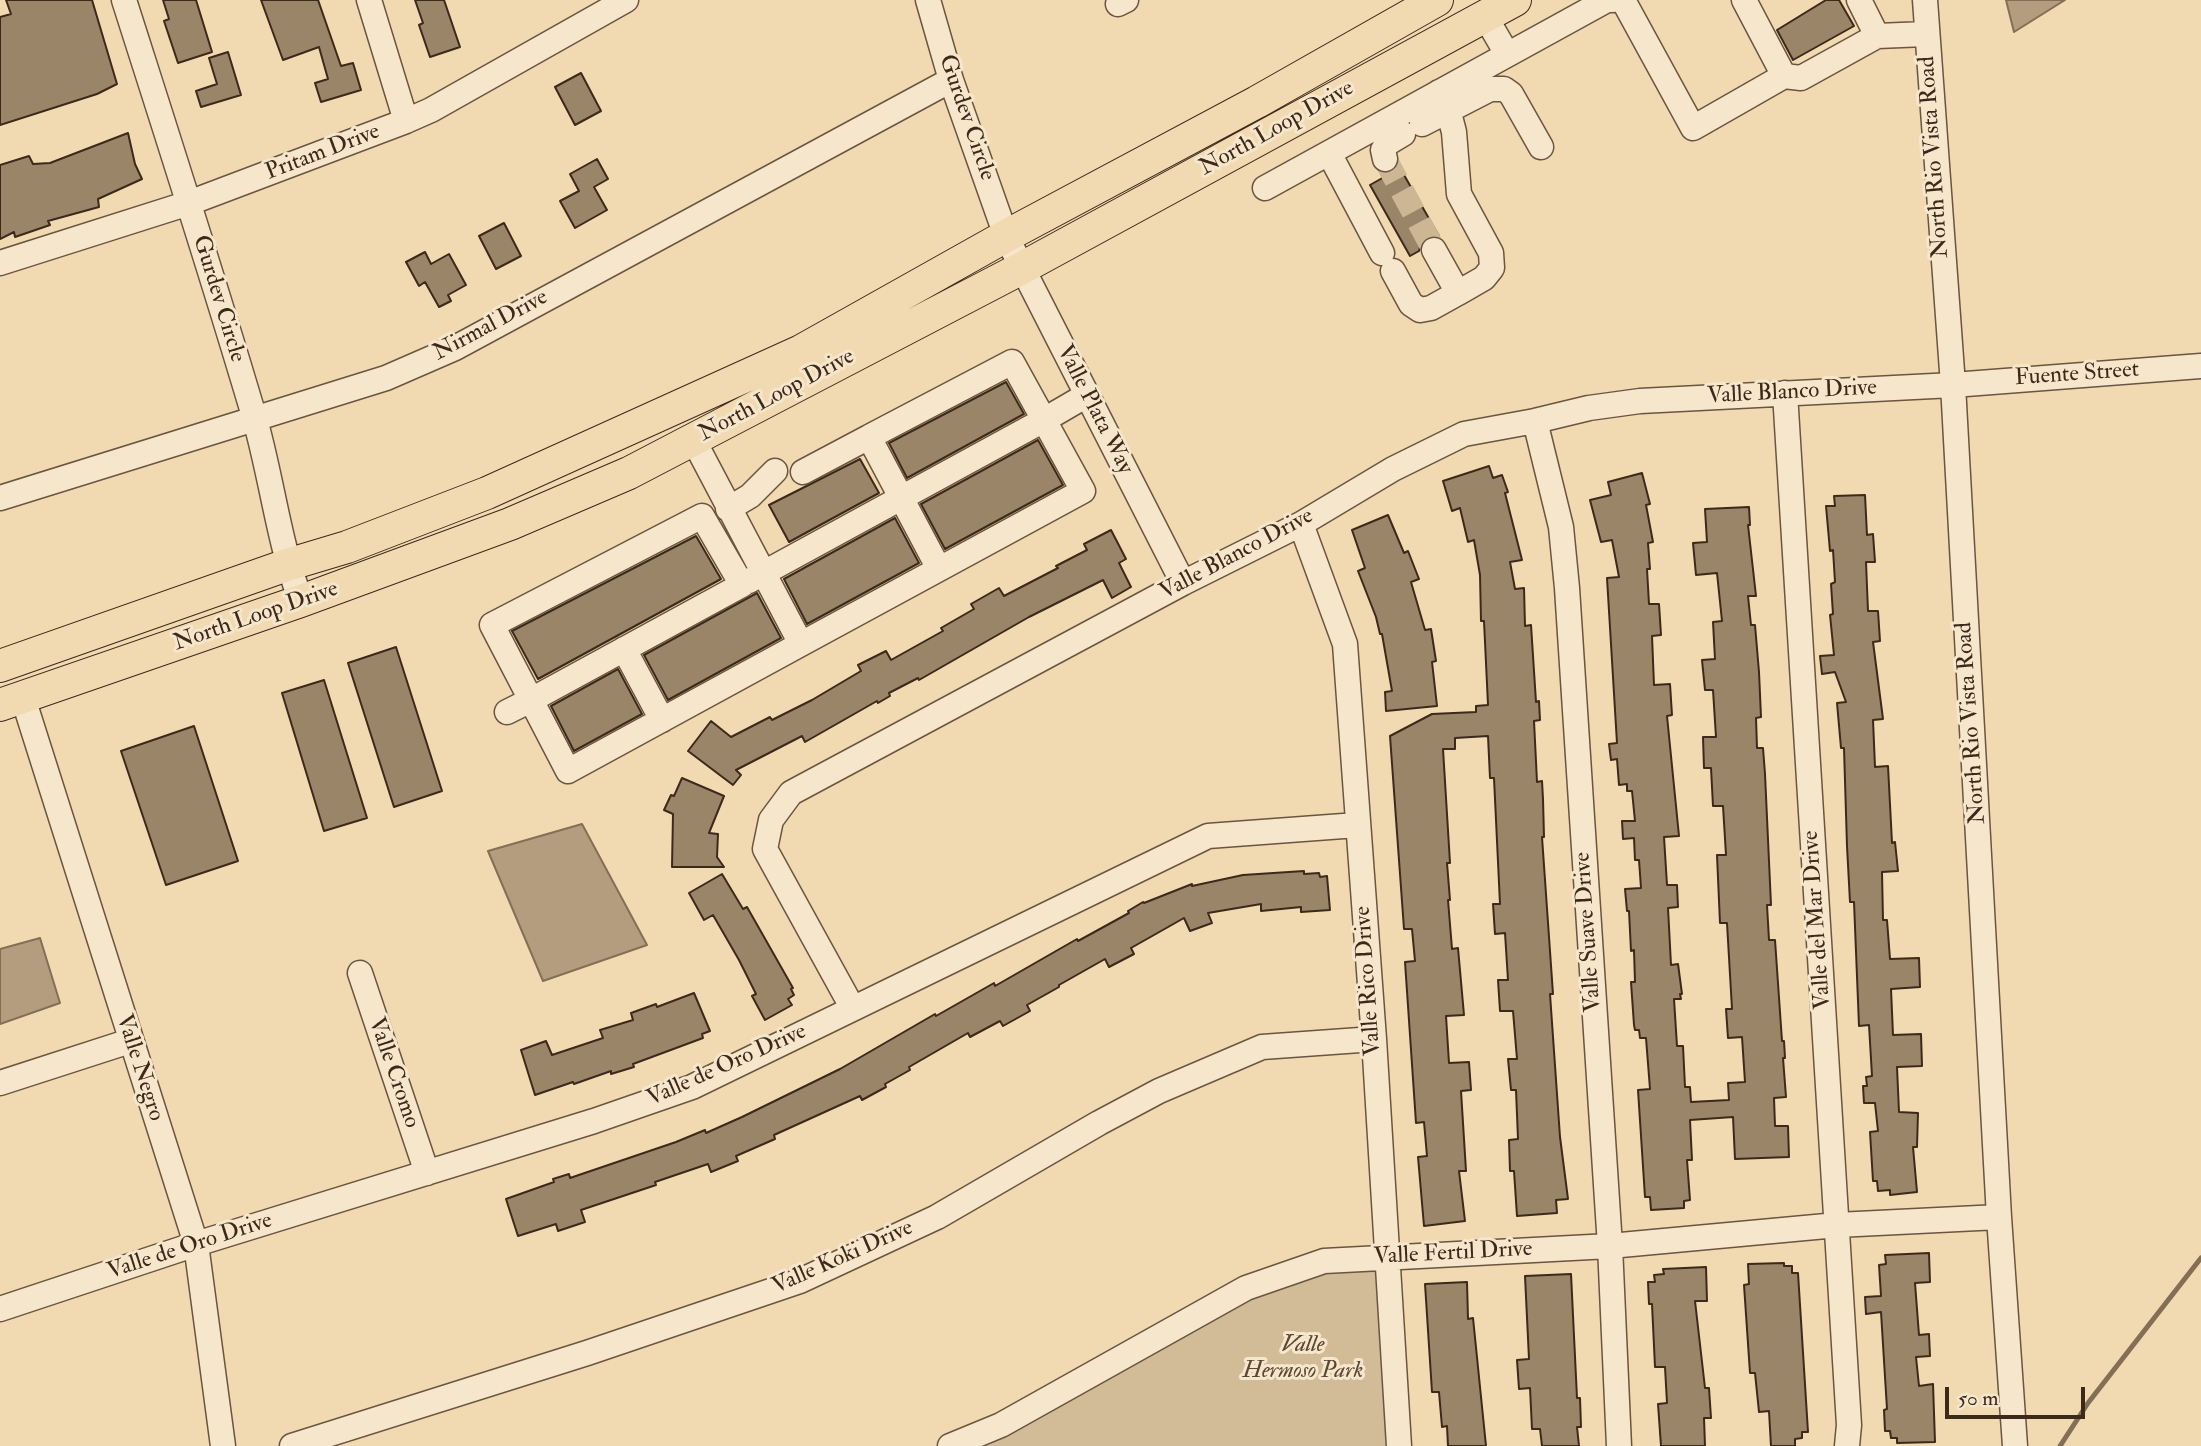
<!DOCTYPE html>
<style>
body{margin:0}
#map{position:relative;width:2201px;height:1446px;overflow:hidden;background:#f1d9b1;font-family:"IM FELL Double Pica",serif}
canvas{display:block}
.scale{position:absolute;left:1945px;top:1387px;width:140px;height:32px;box-sizing:border-box;border:4px solid #3d291a;border-top:0;padding-left:9px;font-size:21px;line-height:24px;white-space:nowrap;color:#3d291a;-webkit-text-stroke:5px #f6e6cc;paint-order:stroke}
</style>
<div id="map">
<canvas width="2201" height="1446"></canvas>
<div class="scale">50 m</div>
</div>
<script>
const g = document.querySelector('canvas').getContext('2d');
g.lineJoin = 'round';
function fill(path, color) { g.fillStyle = color; g.fill(path, 'evenodd'); }
function stroke(path, color, width, dash) { g.strokeStyle = color; g.lineWidth = width; g.lineCap = dash ? 'butt' : 'round'; g.setLineDash(dash || []); g.stroke(path); }
function label(font, color, halo, rows, align = 'center') {
  g.font = font + ' "IM FELL Double Pica",serif'; g.lineWidth = 6; g.setLineDash([]); g.textBaseline = 'middle'; g.strokeStyle = halo; g.fillStyle = color; for (const [text, x, y, turn = 0] of rows) {
    g.save(); g.translate(x, y); g.rotate((+turn || 0) * Math.PI / 180); g.textAlign = isNaN(turn) ? turn : align; if (halo) g.strokeText(text, 0, 0); g.fillText(text, 0, 0); g.restore();
  }
}
fill(new Path2D(`
 M1386,1257L1399,1446H950L1246,1288Z`), '#d2bb97');
const water = new Path2D(`
 M2006,0H2065L2014,32Z
 M582,824L647,945L543,981L488,851Z
 M40,938L60,1003L0,1024V949Z`);
fill(water, '#b49d7e');
stroke(water, '#846f56', 2);
stroke(new Path2D(`
 M2060,1446L2088,1403L2201,1258`), '#846f56', 5);
const building = new Path2D(`
 M6,0H92L117,84L97,94L0,125V17L11,14Z
 M163,0H196L212,52L178,63L164,21L169,19Z
 M261,0H318L341,66L353,63L361,90L321,102L315,83L328,79L319,47L283,60Z
 M415,0H444L460,47L430,57L419,25L423,23Z
 M1826,0H1839L1854,26L1793,60L1777,30Z
 M228,52L241,95L201,107L196,91L217,84L209,58Z
 M581,73L601,111L575,125L555,87Z
 M128,133L135,164L142,179L98,199L99,207L48,221L50,225L15,237L14,232L0,239V165L29,156L33,164L50,163Z
 M597,159L608,179L594,187L607,210L575,228L560,201L579,191L570,174Z
 M1400,168L1439,236L1426,237L1421,243L1419,251L1410,256L1370,185Z
 M504,223L521,256L496,269L479,236Z
 M425,252L431,264L449,254L466,285L448,295L451,301L439,307L425,282L419,286L406,262Z
 M1006,382L1024,414L907,478L889,443Z
 M1038,440L1063,485L945,549L921,504Z
 M860,459L879,493L789,542L769,505Z
 M1489,466L1493,478L1502,475L1508,492L1505,493L1522,560L1510,562L1515,589L1524,588L1525,626L1531,625L1536,702L1539,701L1540,720L1534,721L1537,782L1542,781L1543,799L1544,837H1542L1553,994H1550L1560,1137L1568,1199L1556,1200L1557,1213L1517,1216L1514,1171H1510L1509,1140L1518,1139L1516,1090H1511L1508,1059H1517L1513,1011H1500L1498,980H1508L1505,933L1495,934L1493,904H1500L1494,778H1490L1488,736L1455,738V749H1443L1450,863H1447L1450,900H1448L1452,949L1458,948L1464,1015L1446,1016L1449,1063L1469,1062L1471,1090L1461,1091L1466,1171H1459L1465,1221L1424,1226L1418,1157L1427,1156L1424,1122L1416,1123L1405,962L1415,961L1412,929H1404L1390,736L1432,714L1476,712V706L1488,705L1484,621H1481L1480,575L1474,540L1468,542L1460,508L1452,511L1443,481Z
 M1642,473L1650,504L1646,505L1653,542L1648,543L1650,569H1647L1649,604H1659L1661,635L1652,636L1654,685L1670,684L1672,715L1667,716L1679,836L1664,837L1667,885H1677L1678,907L1668,908L1671,965L1678,964L1682,994H1680L1681,999H1674L1677,1046H1683L1685,1087H1690L1691,1102L1729,1100L1728,1083L1745,1082L1742,1037L1728,1038L1726,1009H1732L1727,923H1720L1717,855H1726L1723,806H1713L1711,768H1704L1703,737H1716L1713,690H1705L1702,660L1715,659L1713,622L1722,621L1717,573L1696,575L1693,543L1707,542L1705,509L1749,507L1750,525H1748L1756,596H1748L1751,625H1755L1759,672L1761,717L1756,718L1757,748H1763L1765,774L1771,905H1767L1769,940H1775L1782,1041H1784L1785,1058H1783L1786,1097L1774,1098L1775,1126H1788L1789,1157L1735,1159L1733,1117L1690,1120L1692,1160H1687L1690,1200L1684,1201V1208L1651,1210L1650,1197H1645L1638,1090L1650,1089L1646,1038H1640L1639,1030H1635L1634,1025L1631,982H1635L1634,950L1631,951L1629,911H1627L1625,889L1641,888L1639,860H1635L1634,838L1623,839L1622,821H1635L1632,791H1627V784L1619,785L1617,759L1611,760L1609,744L1617,743L1607,578L1619,577L1612,540L1601,542L1590,500L1611,495L1608,482Z
 M1865,495L1867,535L1873,534L1875,562H1866L1868,611H1878L1880,641L1873,642L1883,719L1873,720L1875,767L1888,766L1892,843L1895,842L1898,871L1882,872L1883,920H1887L1890,959L1919,958L1920,987L1891,989L1893,1035L1921,1034L1922,1066L1897,1067L1899,1112L1918,1113L1917,1147H1913L1917,1192L1890,1195V1190L1878,1191L1877,1181H1873L1870,1132L1878,1131L1875,1103H1864L1863,1086H1867L1866,1077L1872,1076L1869,1025L1859,1026L1854,902H1850L1847,846L1844,748H1841L1837,703L1846,702L1835,672L1822,674L1820,656L1834,655L1830,615L1833,614L1831,584L1835,582L1833,550L1830,551L1826,506H1835L1834,496Z
 M1388,515L1404,553L1408,551L1419,579L1411,582L1425,630L1431,629L1436,661L1432,662L1437,706L1386,711L1385,692L1392,691L1382,634H1380L1376,617L1358,571L1365,568L1352,530Z
 M895,518L919,563L807,624L784,579Z
 M1111,530L1126,559L1119,563L1131,587L1112,598L1103,580L1029,617L919,680L918,678L889,693L890,696L878,703L877,701L805,742L802,736L736,770L741,775L733,785L688,751L711,721L731,737L770,717L772,720L812,700L861,671L858,665L886,651L891,660L943,631L941,628L974,609L971,604L999,588L1004,596L1058,568L1056,566L1087,550L1084,544Z
 M696,536L721,579L538,679L512,631Z
 M757,593L781,638L668,700L644,655Z
 M396,647L442,791L394,807L348,663Z
 M618,669L642,714L574,751L551,706Z
 M324,680L367,818L324,831L282,693Z
 M194,726L238,861L166,885L121,751Z
 M682,778L724,796L709,833L718,834L717,857L724,867H672L673,814L664,810L671,795L674,796Z
 M1304,871V874L1319,873L1320,877L1327,876L1330,910L1301,912V907L1261,911V904L1208,913L1212,923L1190,931L1184,918L1131,948L1134,954L1109,967L1105,959L1059,985V987L1027,1005L1030,1011L1003,1026L1000,1021L970,1037L968,1033L909,1067L910,1070L885,1084L886,1087L862,1100L860,1096L774,1135L775,1139L736,1156L738,1161L711,1172L708,1164L655,1182L656,1185L581,1210L585,1222L558,1231L556,1224L518,1236L506,1199L554,1182L553,1179L569,1174L570,1178L676,1142L705,1130L706,1133L742,1117L840,1069L935,1014L936,1016L994,983L995,986L1077,939L1078,941L1129,913L1128,911L1143,902L1144,903L1192,884V886L1243,875Z
 M722,874L743,909L747,907L793,988L791,989L794,995L788,999L792,1005L765,1020L752,996L756,994L739,960L713,915L704,920L689,893Z
 M694,993L710,1031L702,1034L703,1038L633,1064L634,1067L611,1074V1071L574,1084L573,1082L535,1095L521,1050L546,1041L552,1055L603,1038L600,1030L633,1020L631,1013L656,1004L657,1007Z
 M1929,1253L1930,1282L1915,1283L1919,1335L1929,1334L1930,1356L1916,1357L1919,1386L1933,1384L1935,1442L1897,1443V1438H1891L1890,1431H1885L1884,1410L1887,1409L1881,1312L1866,1314L1865,1297L1881,1296L1879,1265L1886,1264L1885,1255Z
 M1784,1263V1266H1792V1273H1798L1808,1432H1802V1438L1795,1439V1446H1771L1769,1411L1759,1412L1755,1373H1750L1744,1285L1749,1284L1748,1264Z
 M1706,1267L1707,1301H1695L1705,1388H1709L1711,1418H1704L1705,1446H1661L1658,1404L1667,1403L1665,1367H1655L1652,1304H1649L1648,1282H1655L1654,1275L1664,1274L1663,1269Z
 M1571,1274L1577,1398H1580L1581,1427H1577L1579,1446H1542L1540,1429H1532L1530,1388L1519,1389L1517,1360L1529,1359L1525,1276Z
 M1467,1282L1468,1319L1473,1318L1486,1446H1448L1447,1426L1442,1427L1439,1392H1432L1425,1284Z`);
fill(building, '#9b8569');
stroke(building, '#3d291a', 2);
stroke(new Path2D(`
 M1385,159L1434,250`), '#cdb693', 24, [24, 12]);
const minor = new Path2D(`
 M124,0C168,138 213,277 254,416C272,478 278,541 301,601
 M369,0L406,121
 M928,0L951,80L1006,236L1183,583
 M1623,0L1693,128L1784,76
 M1744,0L1784,76L1801,78L1877,36
 M1859,0L1877,36L1926,34
 M1925,0L1953,385L1999,1217L2015,1446
 M1118,4L1126,0
 M1485,16L1507,54
 M1439,92L1448,109L1454,132L1459,194L1491,253L1492,268L1484,278L1458,293
 M1422,124L1490,89H1504L1511,94L1541,147
 M1329,153L1382,253
 M1385,159L1383,150L1388,143L1403,134
 M1265,188L1607,0H1613
 M0,263L189,203L406,121L431,110L626,0
 M1393,271L1411,304L1420,310L1431,308L1458,293L1434,250
 M1785,393L1849,1425L1847,1446
 M1535,421L1561,527L1567,588L1610,1246L1619,1446
 M803,472L869,437
 M0,498L386,378L455,348L951,80
 M728,509L750,496L775,471
 M1301,524L1345,644L1374,1039L1399,1446
 M939,569L869,437L1012,362L1044,420L1087,395
 M749,581L1044,420L1083,491L801,644
 M624,649L662,720
 M23,698L196,1244L223,1446
 M507,712L531,700L742,585L702,516L492,625L568,771L801,644L693,439
 M360,973L427,1173
 M852,1007L765,849L771,820L791,793L1183,583L1301,524L1393,469L1464,434L1535,421L1589,408L1640,401L1953,385L2201,366
 M0,1083L130,1041
 M0,1309L196,1244L594,1121L692,1087L1208,836L1357,825
 M292,1446L587,1353L800,1281L937,1217L1099,1123L1159,1091L1262,1047L1374,1039
 M950,1446L1001,1425L1246,1288L1324,1261L1610,1246L1837,1225L1999,1217`);
const major = new Path2D(`
 M0,666L287,565L347,547L487,493L801,351L1006,236L1257,102L1437,0
 M0,705L301,601L510,524L629,473L1022,268L1515,0`);
stroke(minor, '#6a5540', 27);
stroke(major, '#3d291a', 34);
stroke(minor, '#f6e6cc', 24);
stroke(major, '#f1d9b1', 32);
label('23px', '#3d291a', '#f6e6cc', [
 ["Gurdev Circle",966,118,71],
 ["North Loop Drive",1277,129,-29],
 ["Pritam Drive",323,153,-21],
 ["North Rio Vista Road",1935,157,-94],
 ["Gurdev Circle",218,299,73],
 ["Nirmal Drive",491,326,-28],
 ["Fuente Street",2077,375,-4],
 ["Valle Blanco Drive",1792,393,-3],
 ["North Loop Drive",777,396,-28],
 ["Valle Plata Way",1094,410,63],
 ["Valle Blanco Drive",1237,555,-28],
 ["North Loop Drive",256,617,-19],
 ["North Rio Vista Road",1972,723,-94],
 ["Valle del Mar Drive",1818,920,-94],
 ["Valle Suave Drive",1589,932,-94],
 ["Valle Rico Drive",1369,981,-94],
 ["Valle de Oro Drive",727,1066,-24],
 ["Valle Negro",139,1068,72],
 ["Valle Cromo",393,1073,71],
 ["Valle de Oro Drive",190,1247,-18],
 ["Valle Fertil Drive",1453,1254,-3],
 ["Valle Koki Drive",843,1258,-24]
]);
label('italic 23px', '#5b4633', '#f6e6cc', [
 ["Valle",1303,1346],
 ["Hermoso Park",1303,1372]
]);
</script>
